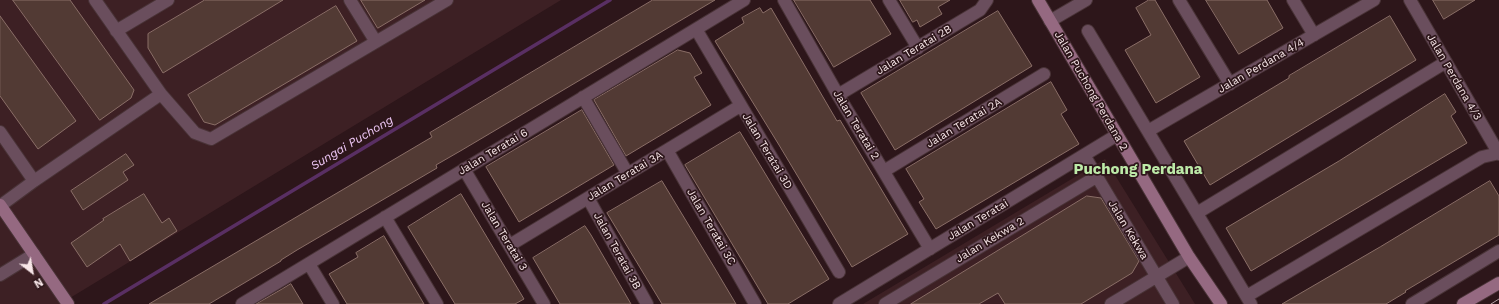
<!DOCTYPE html>
<style>
body{margin:0}
#map{position:relative;width:1499px;height:304px;overflow:hidden;background:#2d161a;font-family:"Work Sans",sans-serif}
canvas{display:block}
.north{position:absolute;left:12px;top:252px;width:40px;height:40px;-webkit-text-stroke:3px #2d161a;paint-order:stroke;rotate:149deg;font-size:11px;font-weight:700;line-height:16px;text-align:center;color:#f7e6e8}
.north::after{content:'';display:block;margin:auto;width:14px;height:18px;background:#f7e6e8;clip-path:polygon(50% 0,100% 100%,50% 72%,0 100%)}
</style>
<div id="map">
<canvas width="1499" height="304"></canvas>
<div class="north">N</div>
</div>
<script>
const g = document.querySelector('canvas').getContext('2d');
g.lineJoin = 'round';
function fill(path, color) { g.fillStyle = color; g.fill(path, 'evenodd'); }
function stroke(path, color, width, dash) { g.strokeStyle = color; g.lineWidth = width; g.lineCap = dash ? 'butt' : 'round'; g.setLineDash(dash || []); g.stroke(path); }
function label(font, color, halo, rows, align = 'center') {
  g.font = font + ' "Work Sans",sans-serif'; g.lineWidth = 3.5; g.setLineDash([]); g.textBaseline = 'middle'; g.strokeStyle = halo; g.fillStyle = color; for (const [text, x, y, turn = 0] of rows) {
    g.save(); g.translate(x, y); g.rotate((+turn || 0) * Math.PI / 180); g.textAlign = isNaN(turn) ? turn : align; if (halo) g.strokeText(text, 0, 0); g.fillText(text, 0, 0); g.restore();
  }
}
fill(new Path2D(`
 M0,0H561L60,304H0Z
 M1105,159L1195,304H863Z`), '#3d2024');
stroke(new Path2D(`
 M104,304L610,0`), '#592f63', 3.5);
const building = new Path2D(`
 M13,0H70L134,90L131,98L100,120Z
 M205,0H283L163,73L148,48V34Z
 M361,0H425L378,28Z
 M653,0H715L462,150L436,165L437,168L297,250L281,260V261L209,304H149L432,137L430,133Z
 M794,0H870L891,34L834,67Z
 M900,0H950L938,7L942,14L920,27L917,20L913,22Z
 M1149,0H1155L1200,77L1156,103L1125,50L1151,35L1136,8Z
 M1206,0H1267L1283,28L1239,54Z
 M1433,0H1475L1444,19Z
 M336,6L357,41L215,125L204,122L188,95Z
 M760,8L763,13L771,8L837,121L840,120L908,234L852,267L779,145L715,41L744,23L742,18Z
 M998,11L1032,66L895,150L861,93Z
 M0,16L76,121L38,149L0,96Z
 M1390,16L1416,60L1210,185L1184,141L1289,78V76Z
 M678,50L690,53L702,73L694,77L711,105L626,156L594,100Z
 M1051,82L1067,110L1061,114L1079,144L936,229L919,202L924,199L906,169Z
 M1445,94L1456,112L1451,116L1467,143L1251,271L1226,228L1339,161Z
 M582,110L614,165L519,222L486,167Z
 M740,132L829,279L788,304H768L685,165Z
 M126,154L134,165L123,172L128,180L83,210L71,191Z
 M662,181L714,267L736,304H662L607,213Z
 M1490,181L1499,196V235L1405,291L1406,292L1386,304H1282L1380,247Z
 M144,194L162,223L169,218L177,231L130,261L120,244L87,267L71,243L104,220L103,219Z
 M461,194L524,299L515,304H455L408,227Z
 M1087,196L1101,198L1139,261L1132,273L1081,304H1005L998,293L979,304H911Z
 M585,226L591,235L631,304H560L543,275L533,258Z
 M384,236L391,248L424,304H347L329,274L358,257L356,253Z
 M291,284L303,304H256L282,289Z`);
fill(building, '#523a34');
stroke(building, '#8a6e67', 1);
const street = new Path2D(`
 M95,0L161,94L195,133L211,139L447,0
 M350,0L376,42
 M784,0L838,95L930,249
 M889,0L918,48
 M1179,0L1230,84
 M1293,0L1314,35
 M1410,0L1499,154
 M1050,21L1086,0
 M696,29L839,272
 M116,31L168,0
 M1088,31L1251,304
 M838,95L980,10L987,0
 M583,97L628,174
 M1148,131L1374,0
 M0,132L34,181
 M667,150L755,304
 M1084,155L1173,304
 M464,169L544,304
 M884,171L1044,74
 M588,198L647,304
 M0,206L34,181L161,94
 M1197,213L1446,62
 M385,217L437,304
 M510,245L740,106
 M309,264L333,304
 M0,275L34,254
 M1247,296L1482,157L1499,153
 M242,304L744,0
 M839,304L1117,135
 M885,304L1096,177
 M1111,304L1189,257
 M1412,304L1499,251`);
const secondary = new Path2D(`
 M1038,0L1189,257L1221,304
 M0,205L68,304
 M1463,304L1499,283`);
stroke(street, '#493337', 14);
stroke(secondary, '#493337', 14);
stroke(street, '#6a4e5d', 12);
stroke(secondary, '#956981', 12);
stroke(new Path2D(`
 M1491,304L1499,299`), '#b7a4a7', 1);
label('11px', '#f7e6e8', '#2d161a', [
 ["Jalan Teratai 2B",914,50,-31],
 ["Jalan Perdana 4/4",1261,66,-30],
 ["Jalan Perdana 4/3",1454,77,60],
 ["Jalan Puchong Perdana 2",1091,91,60],
 ["Jalan Teratai 2A",964,123,-31],
 ["Jalan Teratai 2",856,125,59],
 ["Jalan Teratai 3D",767,151,59],
 ["Jalan Teratai 6",493,152,-31],
 ["Jalan Teratai 3A",625,176,-31],
 ["Jalan Teratai",978,220,-31],
 ["Jalan Teratai 3C",711,227,60],
 ["Jalan Kekwa",1128,230,59],
 ["Jalan Teratai 3",504,236,59],
 ["Jalan Kekwa 2",990,240,-31],
 ["Jalan Teratai 3B",617,251,61]
]);
label('italic 12px', '#f0c9f8', '#2d161a', [
 ["Sungai Puchong",352,143,-31]
]);
label('bold 15px', '#bdeaa8', '#2d161a', [
 ["Puchong Perdana",1138,170]
]);
</script>
